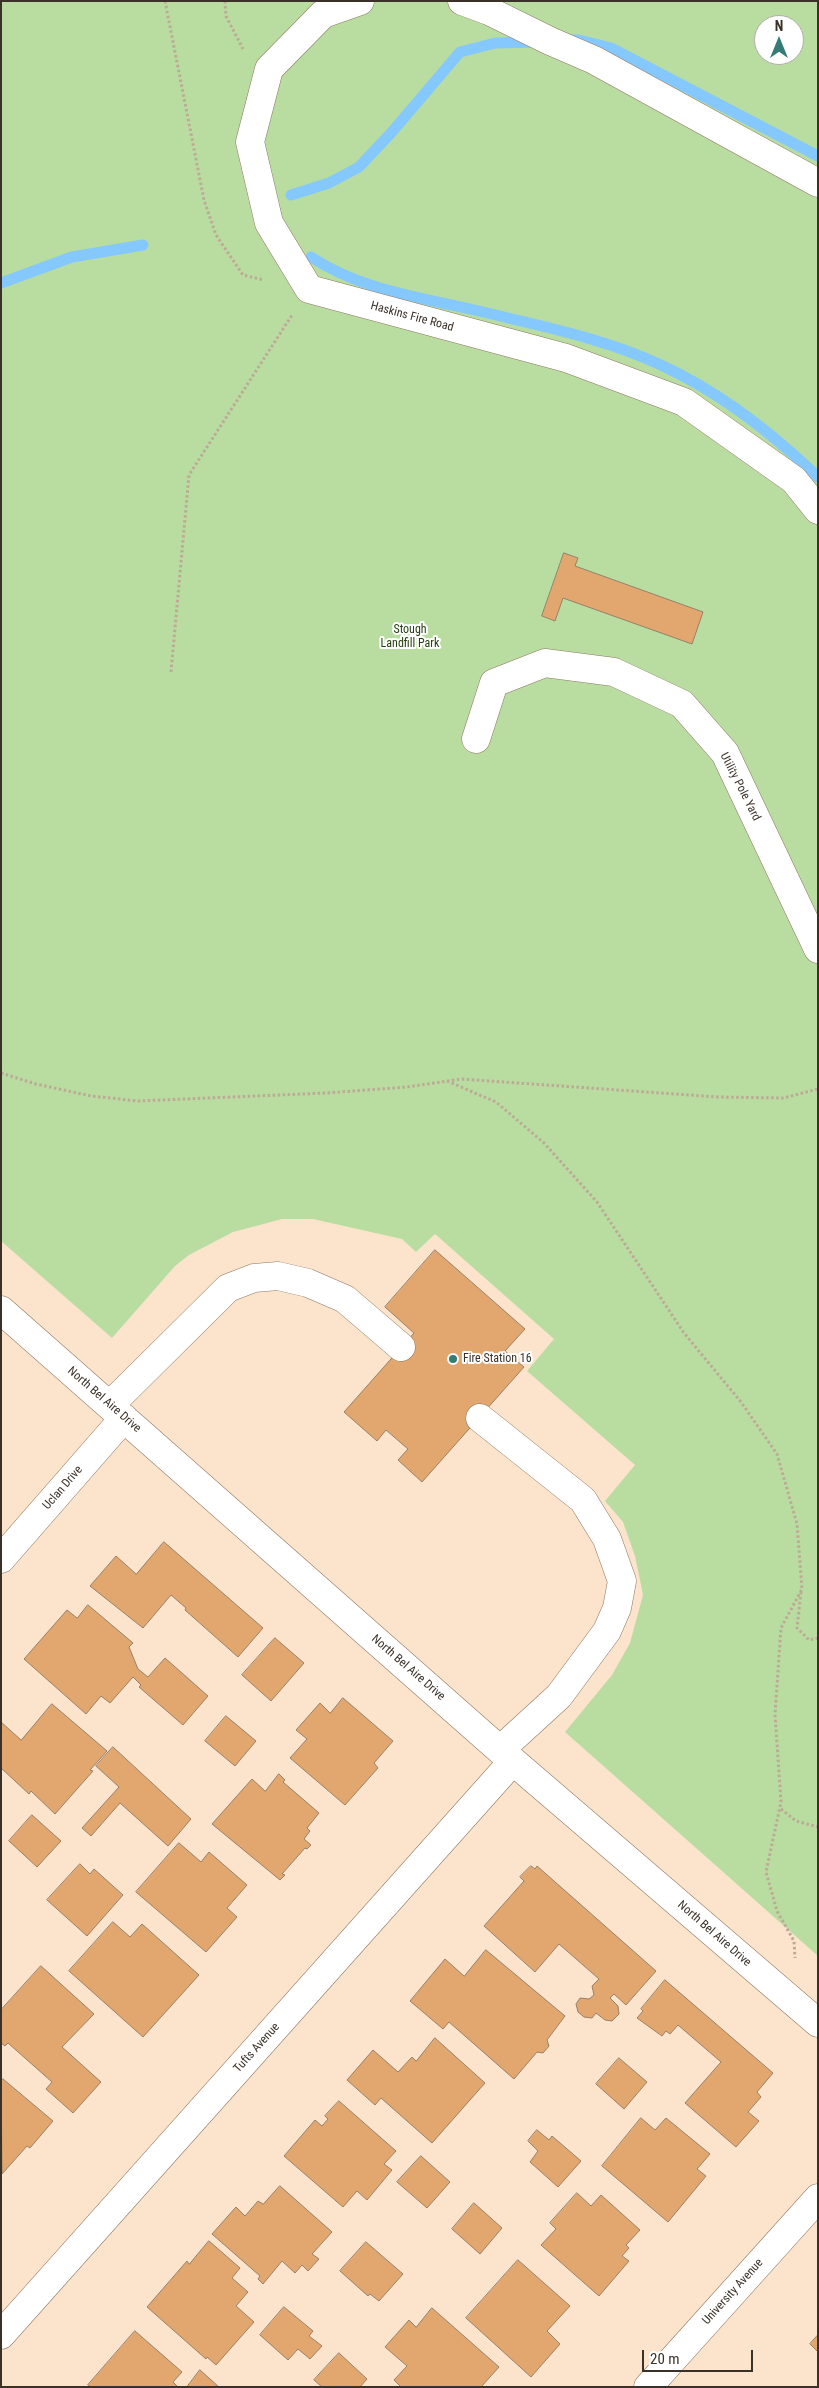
<!DOCTYPE html>
<style>
body{margin:0}
#map{position:relative;width:819px;height:2388px;overflow:hidden;background:#fce3cb;font-family:"Roboto Condensed",sans-serif}
canvas{display:block}
.frame{position:absolute;inset:0;border:2px solid #3a3128;pointer-events:none}
.north{position:absolute;left:754px;top:15px;width:50px;height:50px;box-sizing:border-box;background:#fff;border:1px solid #b0ada9;border-radius:50%;rotate:0deg;font-size:14px;font-weight:700;line-height:20px;text-align:center;color:#3a3128}
.north::after{content:'';display:block;margin:auto;width:18px;height:22px;background:#347c75;clip-path:polygon(50% 0,100% 100%,50% 72%,0 100%)}
.scale{position:absolute;left:642px;top:2350px;width:111px;height:22px;box-sizing:border-box;border:2px solid #3a3128;border-top:0;padding-left:6px;font-size:15px;line-height:18px;white-space:nowrap;color:#3a3128;-webkit-text-stroke:4px #fff;paint-order:stroke}
</style>
<div id="map">
<canvas width="819" height="2388"></canvas>
<div class="frame"></div>
<div class="north">N</div>
<div class="scale">20 m</div>
</div>
<script>
const g = document.querySelector('canvas').getContext('2d');
g.lineJoin = 'round';
function fill(path, color) { g.fillStyle = color; g.fill(path, 'evenodd'); }
function stroke(path, color, width, dash) { g.strokeStyle = color; g.lineWidth = width; g.lineCap = dash ? 'butt' : 'round'; g.setLineDash(dash || []); g.stroke(path); }
function label(font, color, halo, rows, align = 'center') {
  g.font = font + ' "Roboto Condensed",sans-serif'; g.lineWidth = 4; g.setLineDash([]); g.textBaseline = 'middle'; g.strokeStyle = halo; g.fillStyle = color; for (const [text, x, y, turn = 0] of rows) {
    g.save(); g.translate(x, y); g.rotate((+turn || 0) * Math.PI / 180); g.textAlign = isNaN(turn) ? turn : align; if (halo) g.strokeText(text, 0, 0); g.fillText(text, 0, 0); g.restore();
  }
}
fill(new Path2D(`
 M1,1H818V1956L565,1732L612,1675L630,1643L643,1595L635,1556L623,1522L605,1501L635,1465L527,1371L554,1339L435,1234L416,1252L402,1239L313,1219H282L256,1226L233,1232L189,1255L175,1266L112,1338L1,1241ZM764,25H794V55H764Z`), '#b9dda1');
stroke(new Path2D(`
 M572,40H579L611,48L818,156
 M291,195L329,183L359,167L391,133L460,52L495,43L536,42
 M311,257C363,291 420,297 479,311C540,326 604,338 661,365C720,392 772,433 818,477
 M1,283L72,257L143,245`), '#85c8fd', 11);
const building = new Path2D(`
 M564,553L578,558L575,566L703,612L692,644L563,598L555,621L542,616Z
 M435,1250L525,1329L505,1351L524,1367L422,1482L398,1460L408,1449L386,1430L377,1441L344,1412L414,1333L385,1307Z
 M164,1542L263,1628L238,1657L185,1610L186,1608L171,1595L143,1628L90,1586L116,1556L136,1574Z
 M88,1605L133,1643L129,1647L138,1669L148,1677L165,1658L208,1696L183,1725L139,1687L141,1685L133,1677L110,1703L101,1696L86,1714L24,1659L67,1610L77,1618Z
 M275,1638L304,1663L271,1701L242,1675Z
 M343,1698L393,1741L374,1763L378,1768L345,1805L290,1758L307,1739L296,1730L320,1703L330,1713Z
 M52,1704L107,1751L90,1770L93,1771L55,1814L31,1791L29,1794L1,1768V1722L21,1740Z
 M226,1716L256,1741L235,1766L205,1741Z
 M113,1747L191,1819L168,1846L120,1803L91,1836L82,1828L119,1787L96,1766Z
 M279,1774L285,1780L283,1782L319,1813L307,1828L310,1831L304,1839L311,1845L307,1849L305,1848L282,1874L285,1875L280,1880L212,1824L252,1779L265,1791Z
 M32,1815L61,1841L37,1867L9,1841Z
 M179,1843L201,1862L209,1852L247,1885L227,1908L237,1917L206,1952L136,1892Z
 M80,1864L90,1874L94,1869L123,1895L87,1936L47,1900Z
 M531,1866L535,1869L537,1866L656,1971L626,2005L614,1994L610,1998L618,2006L619,2014L612,2021L605,2020L596,2013L592,2018L584,2017L578,2012L576,2004L580,1998L589,1999L594,1995L592,1986L599,1979L559,1944L535,1972L484,1926L524,1881L520,1877Z
 M113,1922L130,1937L142,1924L199,1975L143,2037L69,1971Z
 M486,1950L565,2016L547,2040L549,2046L543,2053L537,2052L514,2079L449,2022L443,2029L410,2001L445,1959L464,1976Z
 M41,1966L94,2014L62,2047L101,2082L73,2113L46,2089L52,2082L8,2043L5,2046L1,2043V2010Z
 M665,1980L773,2073L757,2092L761,2097L748,2112L759,2121L736,2147L685,2103L721,2062L678,2025L670,2034L666,2031L662,2036L637,2018L643,2011L641,2009Z
 M435,2038L485,2083L432,2143L381,2098L375,2105L347,2080L373,2050L398,2072L412,2057L416,2061Z
 M619,2058L647,2082L624,2109L596,2084Z
 M3,2079L53,2121L30,2148L27,2146L2,2174L1,2081Z
 M339,2101L396,2151L384,2164L392,2170L367,2200L357,2191L343,2207L284,2156L315,2120L322,2126L328,2119L325,2116Z
 M641,2118L655,2130L666,2118L710,2154L697,2169L706,2176L668,2222L602,2166Z
 M537,2130L549,2140L552,2136L581,2161L558,2187L530,2162L538,2151L528,2141Z
 M421,2156L450,2182L427,2208L397,2182Z
 M280,2186L332,2232L312,2254L319,2259L308,2271L302,2265L295,2273L282,2261L263,2284L258,2279L260,2276L212,2234L236,2207L245,2216L258,2201L263,2204Z
 M577,2193L591,2206L601,2195L640,2230L626,2245L629,2248L622,2256L629,2261L599,2296L541,2245L556,2229L550,2223Z
 M474,2203L502,2228L480,2254L452,2229Z
 M209,2241L240,2268L232,2278L248,2292L236,2306L254,2322L216,2365L207,2357L206,2359L147,2307L187,2261L189,2264Z
 M366,2242L403,2274L379,2301L370,2294L368,2296L340,2271Z
 M518,2260L570,2306L547,2331L560,2344L531,2377L466,2318Z
 M284,2307L313,2331L309,2336L322,2346L310,2359L298,2349L288,2360L260,2335Z
 M432,2308L499,2367L481,2387H401L394,2380L407,2366L385,2347L409,2320L416,2327Z
 M135,2331L182,2372L173,2382L178,2387H91L88,2385Z
 M818,2335V2352L810,2344Z
 M339,2353L367,2379L360,2387H322L314,2380Z
 M200,2370L219,2387H187Z`);
fill(building, '#e2a76e');
stroke(building, '#97806a', 1);
const minor = new Path2D(`
 M360,1L323,14L269,69L250,142L269,223L309,289L566,358L684,402L794,480L818,510
 M462,1L489,11L550,41L594,60L818,183
 M476,739L494,683L545,663L614,672L682,704L725,753L818,949
 M1,1310L500,1750L818,2023
 M110,1405L228,1288L254,1278L278,1276L308,1283L345,1299L401,1347
 M480,1418L583,1500L607,1539L622,1581L617,1608L607,1631L559,1696L500,1750
 M1,1559L124,1418
 M1,2335L513,1761
 M648,2387L818,2198`);
stroke(minor, '#8e7762', 29);
stroke(new Path2D(`
 M165,1L204,200L216,235L243,275L264,280
 M225,1L226,16L243,49
 M171,672L189,475L292,315
 M1,1073L36,1084L91,1096L138,1101L326,1093L407,1087L461,1079L718,1097L783,1098L818,1089
 M447,1081L496,1102L544,1143L597,1202L684,1333L741,1402L777,1454L797,1524L802,1589L781,1628L775,1714L781,1802L766,1872L777,1911L794,1941L795,1958
 M801,1592L797,1628L809,1640L818,1638
 M781,1809L796,1821L818,1827`), '#bda996', 3, [2.5, 2.5]);
stroke(minor, '#fff', 28);
for (const [x, y, r, color] of [
 [453,1359,5,"#347c75"]
]) { const dot = new Path2D(); dot.arc(x, y, r, 0, 2 * Math.PI); g.fillStyle = color; g.fill(dot); stroke(dot, '#fff', 2); }
label('12px', '#3a3128', '#fff', [
 ["Haskins Fire Road",412,317,15],
 ["Utility Pole Yard",740,787,63],
 ["North Bel Aire Drive",104,1400,41],
 ["Uclan Drive",63,1488,-49],
 ["North Bel Aire Drive",408,1668,41],
 ["North Bel Aire Drive",714,1934,41],
 ["Tufts Avenue",257,2048,-48],
 ["University Avenue",733,2292,-48]
]);
label('12px', '#253f10', '#fff', [
 ["Stough",410,630],
 ["Landfill Park",410,644]
]);
label('12px', '#3a3128', '#fff', [
 ["Fire Station 16",463,1359]
], 'left');
</script>
